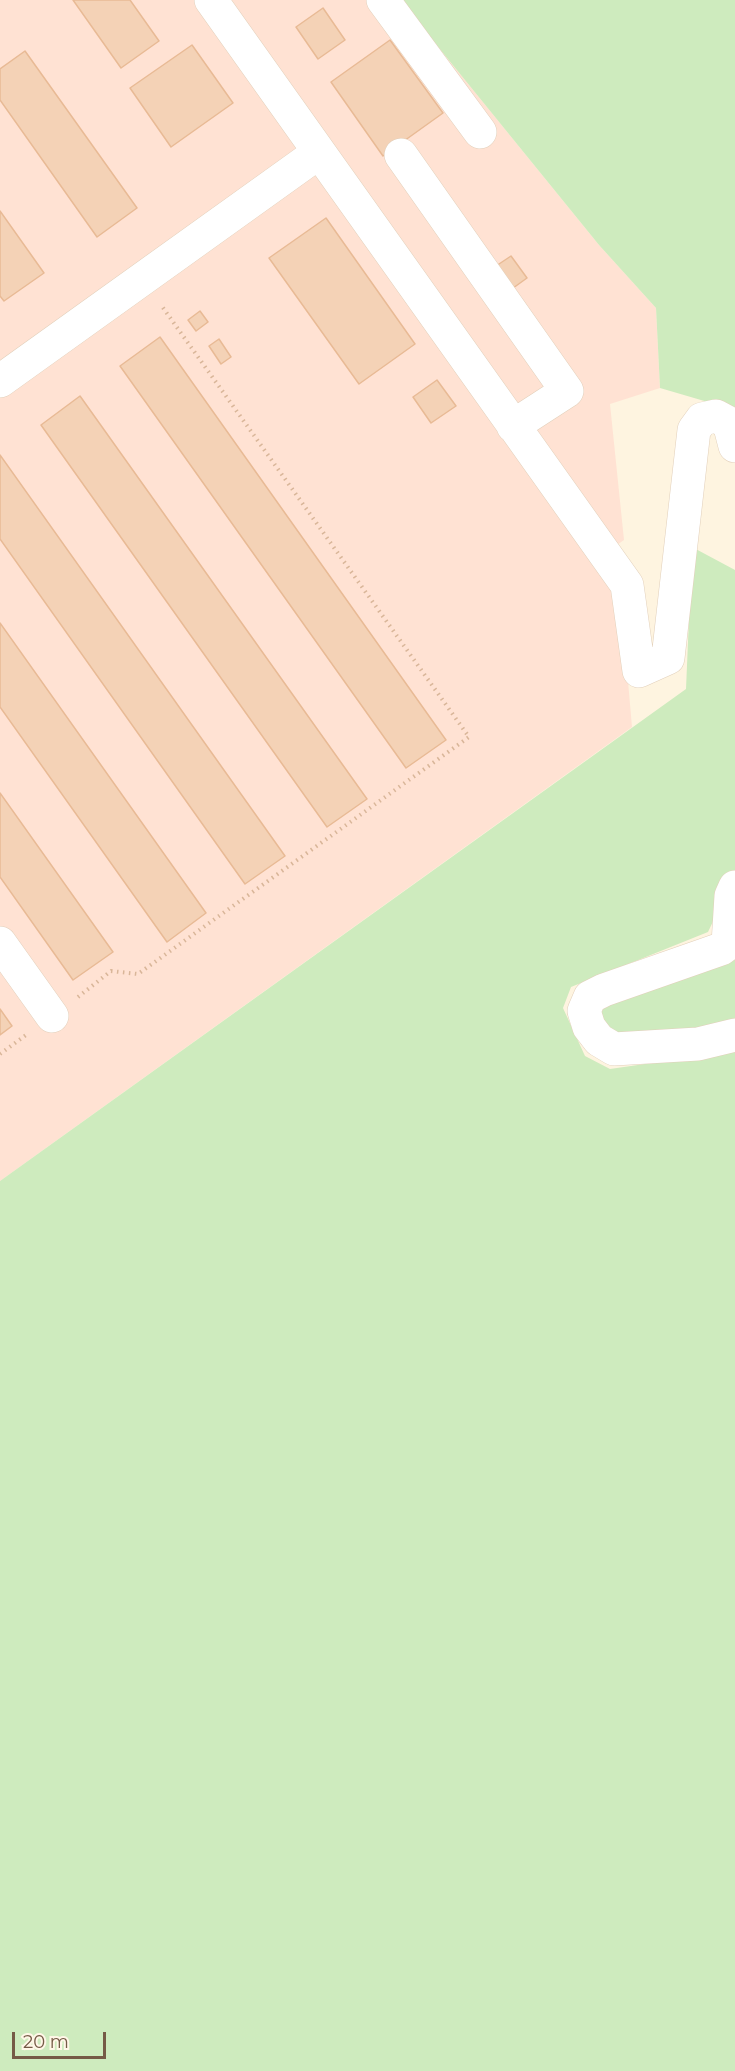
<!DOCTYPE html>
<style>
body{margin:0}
#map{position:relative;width:735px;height:2071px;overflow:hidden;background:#fef4e0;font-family:Montserrat,sans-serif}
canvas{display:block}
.scale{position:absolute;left:12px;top:2032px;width:94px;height:27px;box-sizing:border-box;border:3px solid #755a46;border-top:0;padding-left:8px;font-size:18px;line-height:21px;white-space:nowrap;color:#755a46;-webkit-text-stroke:4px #fff7e7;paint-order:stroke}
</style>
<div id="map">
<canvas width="735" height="2071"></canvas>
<div class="scale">20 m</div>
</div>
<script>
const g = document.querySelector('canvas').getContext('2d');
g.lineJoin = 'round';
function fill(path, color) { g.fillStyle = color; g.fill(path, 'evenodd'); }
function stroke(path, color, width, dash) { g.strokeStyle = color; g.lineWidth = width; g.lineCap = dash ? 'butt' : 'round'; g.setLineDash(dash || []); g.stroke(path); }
fill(new Path2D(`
 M0,0H400L599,245L656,308L660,388L610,404L624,540L591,563L621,601L632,727L0,1181Z`), '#ffe2d3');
fill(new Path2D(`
 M400,0H735V417L718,405L660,388L656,308L599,245Z
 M692,547L735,570V875L708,932L571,987L563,1008L585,1056L610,1069L735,1051V2071H0V1181L686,689Z
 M735,944V1023L627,1037C610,1031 602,1028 600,1009Z`), '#ceebbe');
const building = new Path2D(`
 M73,0H130L159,41L121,68Z
 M323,8L345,40L318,59L296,27Z
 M390,40L443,113L383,156L331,82Z
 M192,45L233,103L171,147L130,88Z
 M25,51L137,208L97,237L0,100V69Z
 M0,211L44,273L4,301L0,296Z
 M326,218L415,344L359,384L269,258Z
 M511,256L527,278L509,291L493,268Z
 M200,311L208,322L196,331L188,320Z
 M160,337L446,740L406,768L120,366Z
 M219,339L231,357L221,364L209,346Z
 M437,380L456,406L431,423L413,397Z
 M80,396L367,799L327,827L41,425Z
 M0,455L285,856L245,884L0,539Z
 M0,623L206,913L167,942L0,707Z
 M0,793L113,952L73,980L0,877Z
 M0,1009L12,1026L0,1035Z`);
fill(building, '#f4d2b6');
stroke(building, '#e8ba95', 1.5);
const minor = new Path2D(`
 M211,0L627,585L639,671L668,658L694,430L702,419L716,416L729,423L735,446
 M383,0L480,132
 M401,155L567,391L513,426
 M0,381L318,153
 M735,887L731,896L728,944L721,949L604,990L590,997L584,1011L589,1027L599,1040L614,1049L698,1044L735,1035
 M0,943L52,1016`);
stroke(minor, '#e2d0bb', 34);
stroke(new Path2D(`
 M78,997L111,971L138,974L469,737L161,305
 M0,1054L26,1035`), '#d9b699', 4, [1.5, 4.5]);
stroke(minor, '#fff', 33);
</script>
